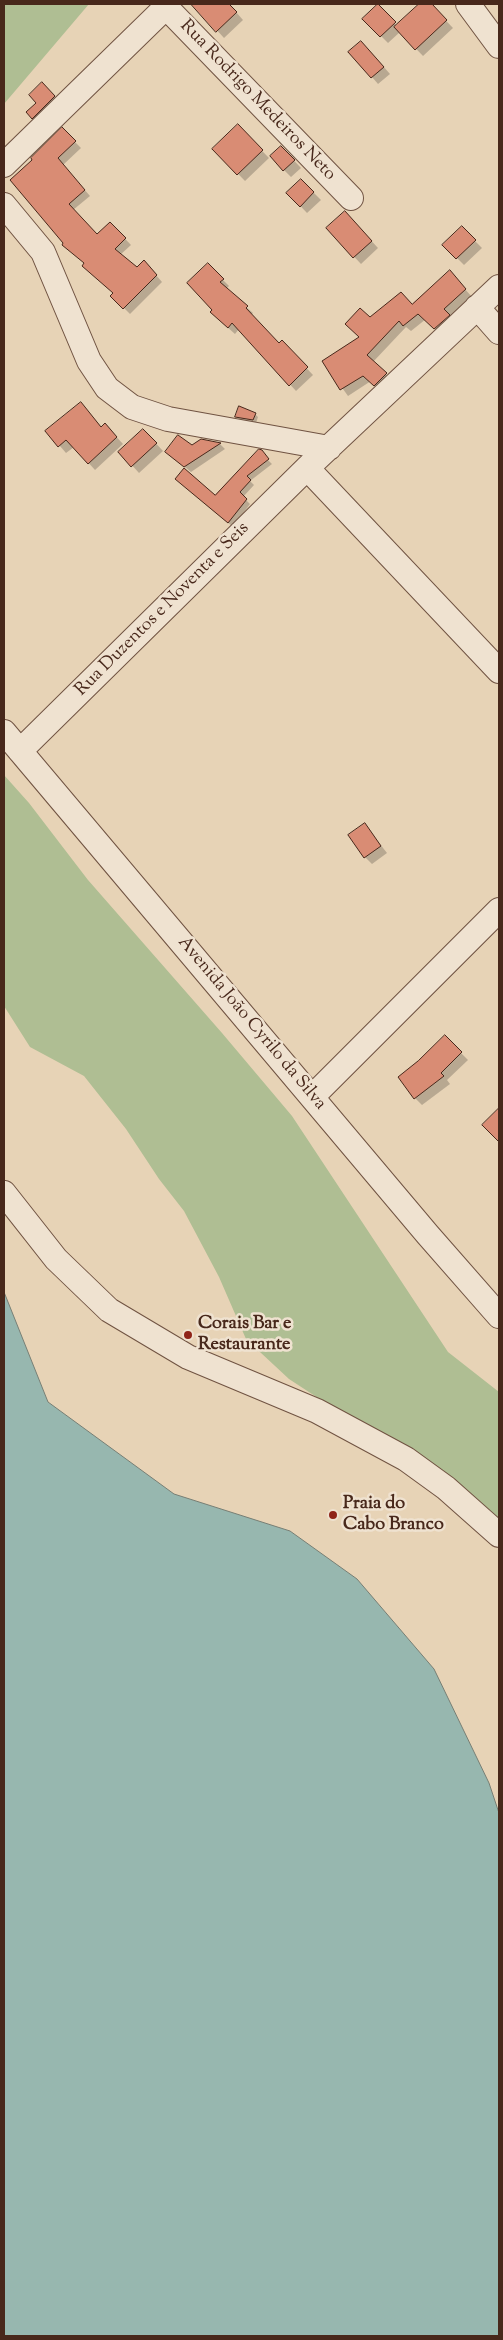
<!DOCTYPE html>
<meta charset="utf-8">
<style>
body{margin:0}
#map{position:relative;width:503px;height:2340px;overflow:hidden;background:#e7d3b6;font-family:"Sorts Mill Goudy",serif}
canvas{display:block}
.frame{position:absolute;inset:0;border:5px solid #48281b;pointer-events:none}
</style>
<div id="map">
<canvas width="503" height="2340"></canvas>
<div class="frame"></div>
</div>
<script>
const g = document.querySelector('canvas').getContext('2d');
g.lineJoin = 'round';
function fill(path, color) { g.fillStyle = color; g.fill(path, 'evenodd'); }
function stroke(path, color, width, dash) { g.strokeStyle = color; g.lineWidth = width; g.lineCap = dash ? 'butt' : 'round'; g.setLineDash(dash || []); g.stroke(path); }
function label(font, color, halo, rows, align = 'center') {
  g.font = font + ' "Sorts Mill Goudy",serif'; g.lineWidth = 5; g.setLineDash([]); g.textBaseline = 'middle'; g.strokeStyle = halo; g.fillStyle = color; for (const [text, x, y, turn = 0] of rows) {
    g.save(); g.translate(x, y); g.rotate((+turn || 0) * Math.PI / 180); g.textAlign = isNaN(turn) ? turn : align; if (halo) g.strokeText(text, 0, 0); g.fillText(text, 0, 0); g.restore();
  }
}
fill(new Path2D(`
 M4,4H89L4,104Z
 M4,775L29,803L88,880L222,1033L292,1116L448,1352L499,1392V1526L364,1428L289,1379L246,1339L219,1277L184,1211L159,1179L126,1129L84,1076L30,1047L4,1006Z`), '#afbe93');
const water = new Path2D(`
 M4,1292L48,1402L174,1494L290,1531L357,1579L434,1669L489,1783L499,1813V2336H4Z`);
fill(water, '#97b7af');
stroke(water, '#777e74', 1);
fill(new Path2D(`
 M193,4H229L243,20L224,38Z
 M421,4H430L453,28L423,56L400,32L388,43L364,19L378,6L397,26Z
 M368,49L390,74L378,84L372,77Z
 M42,84L61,104L40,125L28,112L37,103Z
 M238,126L269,158L245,181L214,149Z
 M62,129L81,148L63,165L90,196L73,210L97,235L110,223L131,245L120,255L137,269L150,268L162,282L130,314L112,296L114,293L85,264L34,160Z
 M281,147L301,168L291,177L284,170Z
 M301,180L321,200L307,213L288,193Z
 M352,220L378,248L361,264L327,228Z
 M462,228L482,248L464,265L444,245Z
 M208,265L229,286L226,289L253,313L251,315L279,345L282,342L313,375L296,391L239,329L235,334L218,319L214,310Z
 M456,279L472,297L450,316L455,322L441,335L426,319L411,331L406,327L373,362L393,381L382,392L371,381L348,396L323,361L360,337L370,319L412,306Z
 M88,411L102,428L112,432L123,444L95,470L74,447L66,453L47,431Z
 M255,414L258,417L256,423L240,420L237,417Z
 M150,437L163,451L139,473L120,452Z
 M201,440L220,444L225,449L191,472L167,452L192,446Z
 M259,451L272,464L250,481L254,485L243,497L250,504L233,527L181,483L215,497Z
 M365,825L387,853L372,864L365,857Z
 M445,1037L468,1060L447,1080L450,1084L422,1105L415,1098L419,1062Z`), '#0003');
const building = new Path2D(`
 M191,4H229L237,12L216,32Z
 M378,4L396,22L380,37L362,19Z
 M419,4H432L447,20L415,50L394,27Z
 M361,41L384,67L371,78L348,52Z
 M42,82L55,96L32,119L26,112L36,103L29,95Z
 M238,124L263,150L237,175L212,149Z
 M62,127L76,141L58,158L85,190L69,204L97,234L110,222L126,238L115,249L137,267L144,260L157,275L123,309L110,296L113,293L82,266L84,263L62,245L63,243L10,180L32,160L31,158Z
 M281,146L295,160L283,171L270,156Z
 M301,179L314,192L300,207L286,193Z
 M345,211L372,241L353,258L326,228Z
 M462,226L476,240L456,259L442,245Z
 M208,263L224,279L220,282L248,306L246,308L279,343L282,340L308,367L289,386L232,323L228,328L210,312L212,310L187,283Z
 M450,270L466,289L444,309L450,315L434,329L418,314L403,326L399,321L367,355L387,373L374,386L363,376L340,390L322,361L359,337L345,324L360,308L370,317L401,292L412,304Z
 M81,402L101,427L105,423L117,437L88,464L66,440L58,447L45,431Z
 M239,406L256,413L253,420L235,417Z
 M143,429L157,443L131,467L118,452Z
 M178,435L192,445L201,439L221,443L184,467L165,452Z
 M259,449L262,450L269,459L247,476L251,480L240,492L247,499L228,523L175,479L184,468L215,495Z
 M365,823L381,846L364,858L348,835Z
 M445,1035L462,1052L441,1073L444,1076L414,1099L398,1077L418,1061Z
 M499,1108V1142L482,1125Z`);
fill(building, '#d98c74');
stroke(building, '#48281b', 1);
const minor = new Path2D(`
 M163,4L351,198
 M468,4L499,46
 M4,165L166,7
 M4,205L43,252L89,361L107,388L132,407L168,419L329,448
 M477,307L499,332
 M307,468L499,671
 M4,732L428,1235L499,1316
 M20,751L307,468L499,287
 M313,1096L499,910
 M4,1193L56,1259L109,1310L188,1357L317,1411L406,1459L446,1488L499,1535`);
stroke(minor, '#705342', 26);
stroke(minor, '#efe2d0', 24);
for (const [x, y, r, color] of [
 [188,1335,5,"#8f2418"],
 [333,1515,5,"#8f2418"]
]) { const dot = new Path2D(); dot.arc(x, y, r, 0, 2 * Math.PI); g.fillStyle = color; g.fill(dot); stroke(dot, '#efe2d0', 2); }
label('18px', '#48281b', '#efe2d0', [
 ["Rua Rodrigo Medeiros Neto",257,101,46],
 ["Rua Duzentos e Noventa e Seis",163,610,-45],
 ["Avenida João Cyrilo da Silva",251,1024,50]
]);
label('bold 18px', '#48281b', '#efe2d0', [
 ["Corais Bar e",198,1325],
 ["Restaurante",198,1346],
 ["Praia do",343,1505],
 ["Cabo Branco",343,1526]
], 'left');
</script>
